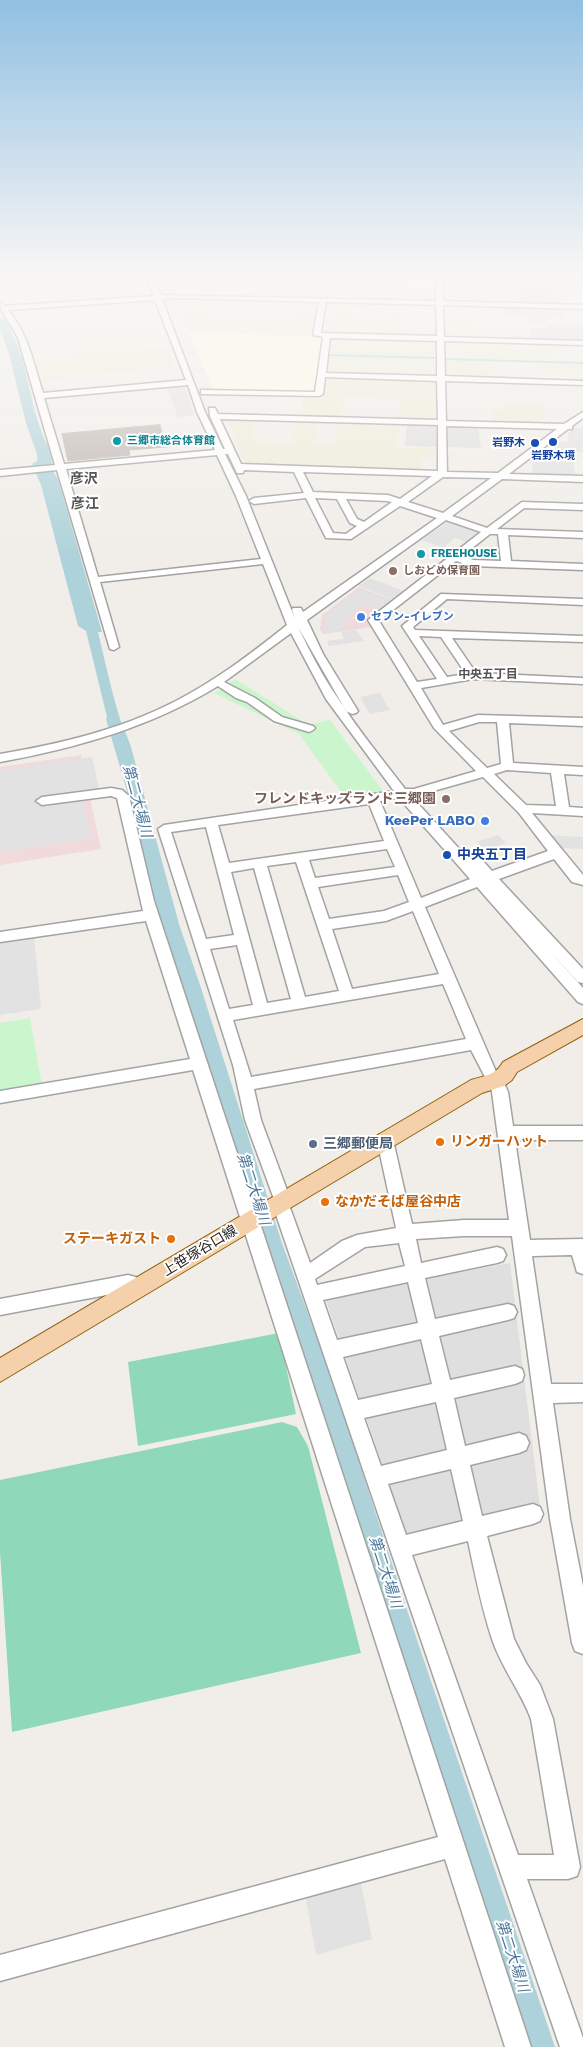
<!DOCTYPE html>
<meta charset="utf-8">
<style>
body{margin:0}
canvas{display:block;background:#f1eee9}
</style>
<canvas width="583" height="2047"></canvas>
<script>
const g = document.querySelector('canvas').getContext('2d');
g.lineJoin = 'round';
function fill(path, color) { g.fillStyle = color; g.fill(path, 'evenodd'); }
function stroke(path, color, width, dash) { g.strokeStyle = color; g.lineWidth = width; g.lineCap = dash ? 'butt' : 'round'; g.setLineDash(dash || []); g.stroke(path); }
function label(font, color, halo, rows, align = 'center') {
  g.font = font + ' "Work Sans","Noto Sans JP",sans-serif'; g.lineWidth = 4; g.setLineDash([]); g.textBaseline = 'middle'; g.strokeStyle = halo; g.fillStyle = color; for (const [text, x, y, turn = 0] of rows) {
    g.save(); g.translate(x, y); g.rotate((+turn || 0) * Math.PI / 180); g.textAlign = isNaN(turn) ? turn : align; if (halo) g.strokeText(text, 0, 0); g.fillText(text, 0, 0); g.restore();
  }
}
fill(new Path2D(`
 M504,275L583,277V291H556L560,305L521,304L518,290L507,289Z
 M502,306L559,308L563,318L547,317L548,323H529L527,316H503Z
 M545,325L583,326V342L514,340V336L530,337V328L546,329Z
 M407,424L436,425L437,447L405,446Z
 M444,425L478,426L481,448L446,447Z
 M510,1263L540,1507L407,1536L325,1298Z`), '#dfdfdf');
fill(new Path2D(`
 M359,587L394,601L373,627L323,634L320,629L322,615Z
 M81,755L101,849L0,865V767Z`), '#f0dadb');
fill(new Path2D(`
 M189,332L324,337L316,393L213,390Z`), '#fdfce6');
fill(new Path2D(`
 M47,274H139L146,295L28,305L24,291L6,292L1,278Z
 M187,274H394V277H404V286L434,287L433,302L180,290Z
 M176,298H211L206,314L298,317L301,301H319L314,334L189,330Z
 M336,302H350L354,318L390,319L391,304H403L402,336L320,334L325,318H336Z
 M443,322L475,323L476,338H443Z
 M139,333L145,350L168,348L175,367L41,379L35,360L91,356L85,337Z
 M333,338L437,341L436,377L328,373Z
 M443,340L513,342V352L534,353L535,343L565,344L568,355L552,354L554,361L459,358L458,347L443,346Z
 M442,359L495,361L499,379L442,378Z
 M537,363L583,365V376L538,374Z
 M325,376L436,380V421L400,420V399L344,397L343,418L300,416L304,397L323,396Z
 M502,402L542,404L545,425L493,423L492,410H503Z
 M227,418L255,419L253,442L293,443L297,420H316L315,444L335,445L338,422L399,424L398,447L438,449V459L421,458V471L246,466Z`), '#ededd7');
fill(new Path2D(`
 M235,679L309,725L330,720L384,792L347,800L299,734L214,693Z
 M30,1018L42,1085L0,1092V1023Z`), '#cbf6cd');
fill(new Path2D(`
 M279,1333L296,1414L138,1446L128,1362Z
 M282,1422L297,1427L308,1446L361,1653L12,1732L0,1552V1480Z`), '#8fd8b9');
fill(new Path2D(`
 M185,386L194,415L178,417L167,388Z
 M575,428H583V452L556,451L555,442H569L568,433Z
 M542,452L566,453L567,455H572L575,474H571V476L533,474L532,460H543Z
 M447,522L477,532V533L466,542L455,538L443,548L422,540Z
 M370,578L404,591L393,600L359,586Z
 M360,589L392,601L379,610L365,605L344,619L350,623L341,630L324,632L325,615Z
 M356,630L364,641L329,646L327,641L344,639L341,632Z
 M380,693L390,710L370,714L360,697Z
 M92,757L99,789L81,793L91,839L0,852V771Z
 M498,835L506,843L486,851L477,842Z
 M547,835L583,837V849L558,848Z
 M34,936L41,1009L0,1015V941Z
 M360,1879L372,1939L316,1955L305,1894Z`), '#e2e2e2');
fill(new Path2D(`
 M41,442L48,445L54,473L58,479L102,632H98C105,661 111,690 120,719C123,728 128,737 131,747L179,924L201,988L282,1243L334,1385L413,1628L555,2047H528L164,943L129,798L106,719L107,717L86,631L78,626L41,485L32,464L41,459L39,453L35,452L38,451L37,443Z`), '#aed2da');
stroke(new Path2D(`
 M328,355L434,358
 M446,359L583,363`), '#aed2da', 2);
fill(new Path2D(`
 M0,318L4,319C23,347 27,382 36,415C40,430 47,444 52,459L50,463L52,470L50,473L45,474L38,470L37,454L26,423L9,354L0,329Z`), '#aed2da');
const building = new Path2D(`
 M160,425L163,436L178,446L129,450L130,455L68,461L62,434Z`);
fill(building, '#beb7b2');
stroke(building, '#c1b5ad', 1);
const minor = new Path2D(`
 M146,274H152L161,295L436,301V274H442L443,301L583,305V309L443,305L444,337L583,341V345L444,341L445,376L583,381V385L445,381L446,421L564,424L583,412V418L572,426V429H568L509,474L583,476V482L502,479L452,516L487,528L522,502L583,504V510L524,508L497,529L583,532V538L508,535L511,561L583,564V570L472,566L456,561L379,621L417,682L437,679L402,626L441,594L583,599V605L447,599L413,627L415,630L583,636V642L452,638L476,673L583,678V684L473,679L421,688L443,725L478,715L583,718V726L509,723L513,763L583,767V775L564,774L569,807L583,808V816L532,813L583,875V885L572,882L554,859L499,879L583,969V983L578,982L547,948L583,988V1004L578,1002L477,887L425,907L497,1074L501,1076L508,1092L513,1126H583V1140H515L530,1240L583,1239V1274L577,1272L572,1255L532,1256L551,1384H583V1402L553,1403L570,1519L583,1586V1654L575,1651L572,1643L550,1519L512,1236H464L416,1239L421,1263L497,1247L503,1249L506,1255L503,1261L497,1263L425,1278L435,1319L508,1304L514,1306L517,1312L514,1318L508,1320L439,1336L450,1380L515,1366L522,1369L524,1375L522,1381L515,1384L454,1398L465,1446L519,1433L526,1436L529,1443L526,1450L519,1453L470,1465L482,1516L533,1504L540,1507L543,1514L540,1521L533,1524L487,1536L514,1639L526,1663L540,1685L553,1719L580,1867L577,1876L568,1879H527L583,2038V2047H560L272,1203L274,1199L245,1120L233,1065L158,829L164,825L394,791L326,699L291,633L224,682L255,698L282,717L313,726L315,728L313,730L309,732L274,721L247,702L236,698L218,686C151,727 77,748 0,762V754C60,744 119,730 174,702C215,681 252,653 287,625L263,564L100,582L119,647L114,650L110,649L57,470L0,476V470L55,465L18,338C13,326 0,313 0,302L5,306L154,296ZM177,298L319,302L313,335L323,337L315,392L204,390H201V394L319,396L323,394L325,377L437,381L438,420L218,414L215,408H209L210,416L225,449H223L205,412L162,299ZM155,300L186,380L43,393C33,362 29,336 8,310ZM326,302L436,305L437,336L321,333ZM330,338L437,341V376L326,373ZM188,385L197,412L215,450L64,464L44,398ZM220,419L438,425V471L241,464ZM446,426L557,429L498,473L447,472ZM225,454H228L237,473H243L244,470L294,472L304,493L254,498L249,501L254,504L306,498L326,538L351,539L400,506L437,518L303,612L301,608H293L292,610L295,619L246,496ZM217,455L236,496L261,559L98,577L66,469ZM303,472L432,476L400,499L388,495L313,492ZM443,477L491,478L443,513L408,502ZM315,498L337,499L350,523L357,526L346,534L333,533ZM346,499L387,501L392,502L364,522L357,519ZM446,520L481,532L368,620L434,728L476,771L414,789H405C383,760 359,731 339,700C323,677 310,652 298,627L346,711L352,714L356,713L358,711L323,654L307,620ZM490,534H498L501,561L473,560L462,556ZM419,636L441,637L466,674L447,677ZM479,722H497L501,764L487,768L449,731ZM507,770L551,773L556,806L526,805L494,774ZM483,777L519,813L548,851L492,871L474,851L469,850L463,853L412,797ZM399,798L470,879L421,898L380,801ZM369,804L384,841L229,863L218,825ZM206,827L234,935L206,939L171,832ZM387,849L395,867L315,878L309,860ZM296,862L339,991L305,997L267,866ZM254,868L291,999L267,1003L231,872ZM398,875L409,902L384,911L329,919L318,887ZM413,911L439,974L352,989L332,929L386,921ZM237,945L253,1005L229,1009L210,949ZM443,984L466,1039L251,1077L233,1020ZM471,1050L485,1077L488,1079L492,1092L509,1220H464L412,1224L393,1140L391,1135L385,1133L379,1135L377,1140L396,1228L357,1235L342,1241L310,1263L289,1205L291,1201L261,1120L254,1089ZM399,1243L405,1266L317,1285L315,1279L365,1247ZM408,1282L418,1323L337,1340L323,1300ZM421,1339L432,1384L358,1400L343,1357ZM436,1402L447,1450L381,1466L364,1418ZM451,1469L463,1521L406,1535L388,1484ZM468,1541C475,1574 482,1610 493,1642C503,1670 521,1692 531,1719L554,1855H518L412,1555Z
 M531,274H583V278L534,276Z
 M111,788L122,790L129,796L154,901L531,2047H505L445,1859L0,1981V1955L438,1837L193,1070L0,1103V1091L190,1059L146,921L0,942V932L143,911L117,798L111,796L42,805L36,801L42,797Z
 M128,1275L146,1280L149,1286L146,1292L140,1294L128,1291L0,1315V1299Z`);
const major = new Path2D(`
 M583,1019V1035L517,1072L512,1080L504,1086L482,1093L0,1382V1358L471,1080C484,1076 496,1075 503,1062Z`);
stroke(minor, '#a3a3a3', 3);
stroke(major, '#91600e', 2);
fill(minor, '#fff');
fill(major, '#f4d1ab');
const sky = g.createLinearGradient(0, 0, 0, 561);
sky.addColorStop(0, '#91c0e2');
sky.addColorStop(0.49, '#f9f7f5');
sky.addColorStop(1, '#f9f7f500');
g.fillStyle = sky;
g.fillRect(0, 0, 583, 561);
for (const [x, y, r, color] of [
 [117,441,5,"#0f9aa8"],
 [553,442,5,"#1a4fb4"],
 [535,443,5,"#1a4fb4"],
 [421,554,5,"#0f9aa8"],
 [393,571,5,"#8d6e63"],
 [361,617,5,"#3f7fe0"],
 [446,799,5,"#8d6e63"],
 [485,821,5,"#3f7fe0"],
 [447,855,5,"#1a4fb4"],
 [440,1142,5,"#e8710a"],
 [313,1144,5,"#5c6f8a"],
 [325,1202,5,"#e8710a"],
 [171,1239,5,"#e8710a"]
]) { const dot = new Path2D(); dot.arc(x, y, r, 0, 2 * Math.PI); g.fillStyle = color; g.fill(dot); stroke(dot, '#fff', 2); }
label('bold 11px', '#0d838f', '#fff', [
 ["三郷市総合体育館",127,441],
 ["FREEHOUSE",431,554]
], 'left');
label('bold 11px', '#164399', '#fff', [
 ["岩野木",525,443],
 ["岩野木境",553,456,"center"]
], 'right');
label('bold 11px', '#785e54', '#fff', [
 ["しおどめ保育園",403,571]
], 'left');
label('bold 11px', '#366cbe', '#fff', [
 ["セブン-イレブン",371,617]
], 'left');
label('bold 12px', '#555', '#fff', [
 ["中央五丁目",488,674]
]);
label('bold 14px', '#555', '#fff', [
 ["彦沢",84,479],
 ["彦江",85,504]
]);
label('bold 14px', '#785e54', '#fff', [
 ["フレンドキッズランド三郷園",436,799]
], 'right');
label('bold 14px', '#366cbe', '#fff', [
 ["KeePer LABO",475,821]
], 'right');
label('bold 14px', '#164399', '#fff', [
 ["中央五丁目",457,855]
], 'left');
label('bold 14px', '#c56008', '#fff', [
 ["リンガーハット",450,1142],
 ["なかだそば屋谷中店",335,1202],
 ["ステーキガスト",161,1239,"right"]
], 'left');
label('bold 14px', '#4e5e75', '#fff', [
 ["三郷郵便局",323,1144]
], 'left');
label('14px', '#222', '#fff', [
 ["上笹塚谷口線",200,1251,-31]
]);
label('italic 15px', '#4e789b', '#fff', [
 ["第二大場川",137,801,75],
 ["第二大場川",253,1189,72],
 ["第二大場川",385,1572,72],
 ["第二大場川",512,1956,72]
]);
</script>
